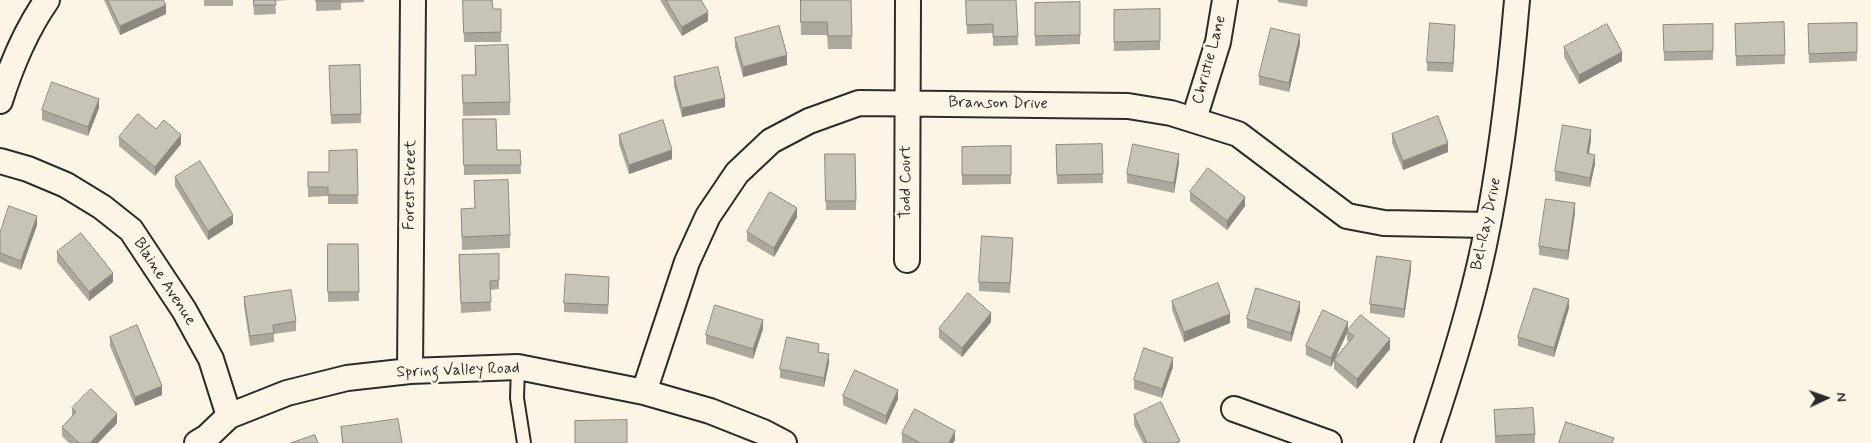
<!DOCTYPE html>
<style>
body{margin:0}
#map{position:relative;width:1871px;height:443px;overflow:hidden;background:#fcf5e5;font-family:Mynerve,sans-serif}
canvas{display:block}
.north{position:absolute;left:1801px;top:373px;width:50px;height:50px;-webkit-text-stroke:4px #fcf5e5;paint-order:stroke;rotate:87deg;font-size:14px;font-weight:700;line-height:20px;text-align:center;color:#2b2b2b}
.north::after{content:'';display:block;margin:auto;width:18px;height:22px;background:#2b2b2b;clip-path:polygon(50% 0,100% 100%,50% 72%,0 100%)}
</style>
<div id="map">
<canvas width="1871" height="443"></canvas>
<div class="north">N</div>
</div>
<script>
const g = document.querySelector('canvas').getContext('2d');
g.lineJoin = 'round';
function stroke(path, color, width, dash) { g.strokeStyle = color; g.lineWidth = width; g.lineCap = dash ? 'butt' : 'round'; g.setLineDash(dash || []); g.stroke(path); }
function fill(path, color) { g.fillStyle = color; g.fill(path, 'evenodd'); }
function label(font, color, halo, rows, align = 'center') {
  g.font = font + ' Mynerve,sans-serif'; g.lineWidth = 5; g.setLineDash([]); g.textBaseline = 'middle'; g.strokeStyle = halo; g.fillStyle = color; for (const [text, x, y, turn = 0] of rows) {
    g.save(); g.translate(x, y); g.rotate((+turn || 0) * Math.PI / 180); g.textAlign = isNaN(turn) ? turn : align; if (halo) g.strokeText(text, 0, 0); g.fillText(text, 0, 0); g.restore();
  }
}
const service = new Path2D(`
 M518,367L517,398L524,443`);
const minor = new Path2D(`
 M0,101C11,66 26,30 47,0
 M1194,119L1218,42L1225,0
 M0,161L28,169L66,185L102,207L131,230L184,310L211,359L229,416
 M907,260L908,0
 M410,371L413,0
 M644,392L687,262L708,216L737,173L771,141L809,121L859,103L1128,106L1171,113L1238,134L1347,216L1384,223L1488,225
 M1234,409L1329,443
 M197,443L207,437L229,416L287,393L347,378L410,371L518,367L644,392L710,411L763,432L784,443
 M1427,443C1449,378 1470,312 1484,245C1501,164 1510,83 1517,0`);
stroke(service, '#2b2b2b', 16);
stroke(minor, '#2b2b2b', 28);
stroke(service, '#fcf5e5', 12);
stroke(minor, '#fcf5e5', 24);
fill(new Path2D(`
 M104,0H163L166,14L120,35Z
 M204,0H233V6H204Z
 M253,0H288L275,1L276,14L254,15Z
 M316,0H364V2L341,3V10L316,11Z
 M463,0L493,9H501V42H464Z
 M660,0H701L708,21L682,36Z
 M800,0H851L852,49H828L827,35H801Z
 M966,0L1018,36V45L993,46V33L967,34Z
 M1278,0H1308L1307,7L1278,2Z
 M1080,2V44L1035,46V3Z
 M1160,9V50L1114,51V10Z
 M1784,22L1785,64L1736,66L1735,24Z
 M1857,23V61L1809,63L1808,24Z
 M1713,24V60L1664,61L1663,25Z
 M1455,34L1453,72L1427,71V62Z
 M735,38L787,65L743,77L735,47Z
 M1300,44L1289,92L1259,85V76Z
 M475,46L510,102V115L463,116L462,75H475Z
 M1564,47L1622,61L1579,84L1564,57Z
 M360,65L361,123L331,124L329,66Z
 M674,77L725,107L682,117L674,86Z
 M99,108L88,136L42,120V110Z
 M463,119L497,150H520L521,174L464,175Z
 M156,129L181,144L155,176L119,146V137Z
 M1392,134L1448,152L1403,170L1392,143Z
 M619,135L672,159L629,174L619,144Z
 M1591,140L1589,154L1595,164L1590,187L1555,181V171Z
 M1102,144L1103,183L1057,184L1056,145Z
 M1011,146V184L962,185V147Z
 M357,150L358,204H328V196L308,197V172H329Z
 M825,154H855L856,210H826Z
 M1179,163L1174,193L1127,183V174Z
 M175,177L233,224L208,240L175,186Z
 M474,181L510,235V248L462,250L461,209L475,208Z
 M1190,192L1245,206L1227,230L1190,201Z
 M1575,213L1568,260L1539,255V246Z
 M797,217L774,257L747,241V232Z
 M37,225L21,270L0,262V233Z
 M328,244H358L359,301L328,302Z
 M1013,247L1010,293L979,291V282Z
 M57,252L113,282L89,301L57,262Z
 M499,254V289L490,290L491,311L461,313L459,255Z
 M1411,270L1404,318L1370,313V304Z
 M609,286L608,314L564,312V303Z
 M244,297L296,321V331L274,334V342L250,346L244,306Z
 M1172,301L1230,323L1184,342L1172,310Z
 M1569,308L1554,357L1518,346V337Z
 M1300,311L1291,342L1247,328V319Z
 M991,322L962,357L939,338V329Z
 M763,329L753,359L706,344V335Z
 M1348,330L1390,349L1357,389L1334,369V360L1331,367L1306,355V346ZM1347,333V340L1349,342L1335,359Z
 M110,337L162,395L135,406L110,346Z
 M819,352L829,363L824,387L780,378V369Z
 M1173,367L1162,398L1134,389V380Z
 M843,396L898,399L886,425L843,405Z
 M72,408L117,423L98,443H69L62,436V427L72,417Z
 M1494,410L1535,434V443H1495Z
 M1134,415L1180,443H1143L1134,425Z
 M341,427L402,443H342Z
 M902,433L955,440L953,443H902Z`), '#aca89d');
fill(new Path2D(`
 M166,5V14L120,35V26Z
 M708,12V21L682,36V27Z
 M1455,25V34L1453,72V63Z
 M1300,35V44L1289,92V83Z
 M1622,52V61L1579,84V75Z
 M787,55V65L743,77V67Z
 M725,98V107L682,117V108Z
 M99,99V108L88,136V127Z
 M1591,130V140L1587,163V153Z
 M181,135V144L155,176V167Z
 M1448,143V152L1403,170V161Z
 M672,150V159L629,174V165Z
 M1179,154V163L1174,193V183Z
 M1595,155V164L1590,187V178Z
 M1245,197V206L1227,230V221Z
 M1575,203V213L1568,260V251Z
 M797,208V217L774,257V248Z
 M233,215V224L208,240V231Z
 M37,216V225L21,270V261Z
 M1411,261V270L1404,318V309Z
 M113,273V282L89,301V292Z
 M1569,299V308L1554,357V348Z
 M1300,302V311L1291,342V333Z
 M991,313V322L962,357V348Z
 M1230,314V323L1184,342V332Z
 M763,320V329L753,359V349Z
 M1348,322V331H1347V333L1331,367V358Z
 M1390,339V349L1357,389V379Z
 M829,354V363L824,387V378Z
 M1173,358V367L1162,398V389Z
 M162,386V395L135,406V397Z
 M898,390V399L886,425V416Z
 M117,414V423L98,443H90Z
 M955,431V440L953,443H949Z`), '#8c8880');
const building = new Path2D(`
 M108,0H163L166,5L120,26Z
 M254,0H275L276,5H254Z
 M316,0H341V1H316Z
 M463,0H492L493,9H501V32L464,33Z
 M666,0H701L708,12L682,27Z
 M801,0H851L852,36H828L827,22H801Z
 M966,0H1016L1018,36L993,37V24L967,25Z
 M1080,2V35L1035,36V3Z
 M1160,9V41L1114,42V10Z
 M1784,22L1785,55L1736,56L1735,24Z
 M1430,23L1455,25L1453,63L1427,62Z
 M1857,23V52L1809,54L1808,24Z
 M1607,24L1622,52L1579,75L1564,47Z
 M1713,24V51L1664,52L1663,25Z
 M779,26L787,55L743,67L735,38Z
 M1271,28L1300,35L1289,83L1259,76Z
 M508,45L510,102L463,103L462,75H476L475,46Z
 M360,65L361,114L331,115L329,66Z
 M718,67L725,98L682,108L674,77Z
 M52,82L99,99L88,127L42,110Z
 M138,114L156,129L164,120L181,135L155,167L119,137Z
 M1438,116L1448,143L1403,161L1392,134Z
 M463,119H496L497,150H520L521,165H464Z
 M663,120L672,150L629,165L619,135Z
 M1563,125L1591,130L1587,153L1595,155L1590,178L1555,171Z
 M1102,144L1103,174L1057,175L1056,145Z
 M1133,144L1179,154L1174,183L1127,174Z
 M1011,146V175H962V147Z
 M357,150L358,195H328V187H308V172H329V151Z
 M825,154H855L856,201H826Z
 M200,161L233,215L208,231L175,177Z
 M1208,168L1245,197L1227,221L1190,192Z
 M508,180L510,235L462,237L461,209L475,208L474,181Z
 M770,192L797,208L774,248L747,232Z
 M1546,199L1575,203L1568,251L1539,246Z
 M9,206L37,216L21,261L0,253V233Z
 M81,233L113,273L89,292L57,252Z
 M982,236L1013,238L1010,283L979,282Z
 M328,244H358L359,292H328Z
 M499,254V280L490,281L491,302L461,303L459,255Z
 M1377,256L1411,261L1404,309L1370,304Z
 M566,274L609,277L608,305L564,303Z
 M1218,283L1230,314L1184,332L1172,301Z
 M1256,288L1300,302L1291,333L1247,319Z
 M1534,288L1569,299L1554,348L1518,337Z
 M291,290L296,321L273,325L274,333L250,336L244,297Z
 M968,293L991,313L962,348L939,329Z
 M715,305L763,320L753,349L706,335Z
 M1323,310L1348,322L1331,358L1306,346Z
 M1361,315L1390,339L1357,379L1334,360L1354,336L1347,331Z
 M137,325L162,386L135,397L110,337Z
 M787,337L819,344L818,352L829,354L824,378L780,369Z
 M1144,348L1173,358L1162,389L1134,380Z
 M855,370L898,390L886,416L843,396Z
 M91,389L117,414L90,443H79L62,427L76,412L72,408Z
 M1161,402L1180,441L1175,443H1147L1134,415Z
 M1533,408L1535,434L1496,436L1494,410Z
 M915,409L955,431L949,443H920L902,433Z
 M398,419L402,443H343L341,427Z
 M627,420V443H575V421Z
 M1566,422L1614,438L1612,443H1559Z
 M315,435L318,443H291Z`);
fill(building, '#c8c3b7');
stroke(building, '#8c8880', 1);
label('16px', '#2b2b2b', '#fcf5e5', [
 ["Christie Lane",1210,60,-75],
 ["Branson Drive",998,104,1],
 ["Todd Court",907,182,-90],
 ["Forest Street",411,185,-89],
 ["Bel-Ray Drive",1487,224,-78],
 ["Blaine Avenue",164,282,57],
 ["Spring Valley Road",458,371,-2]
]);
</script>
